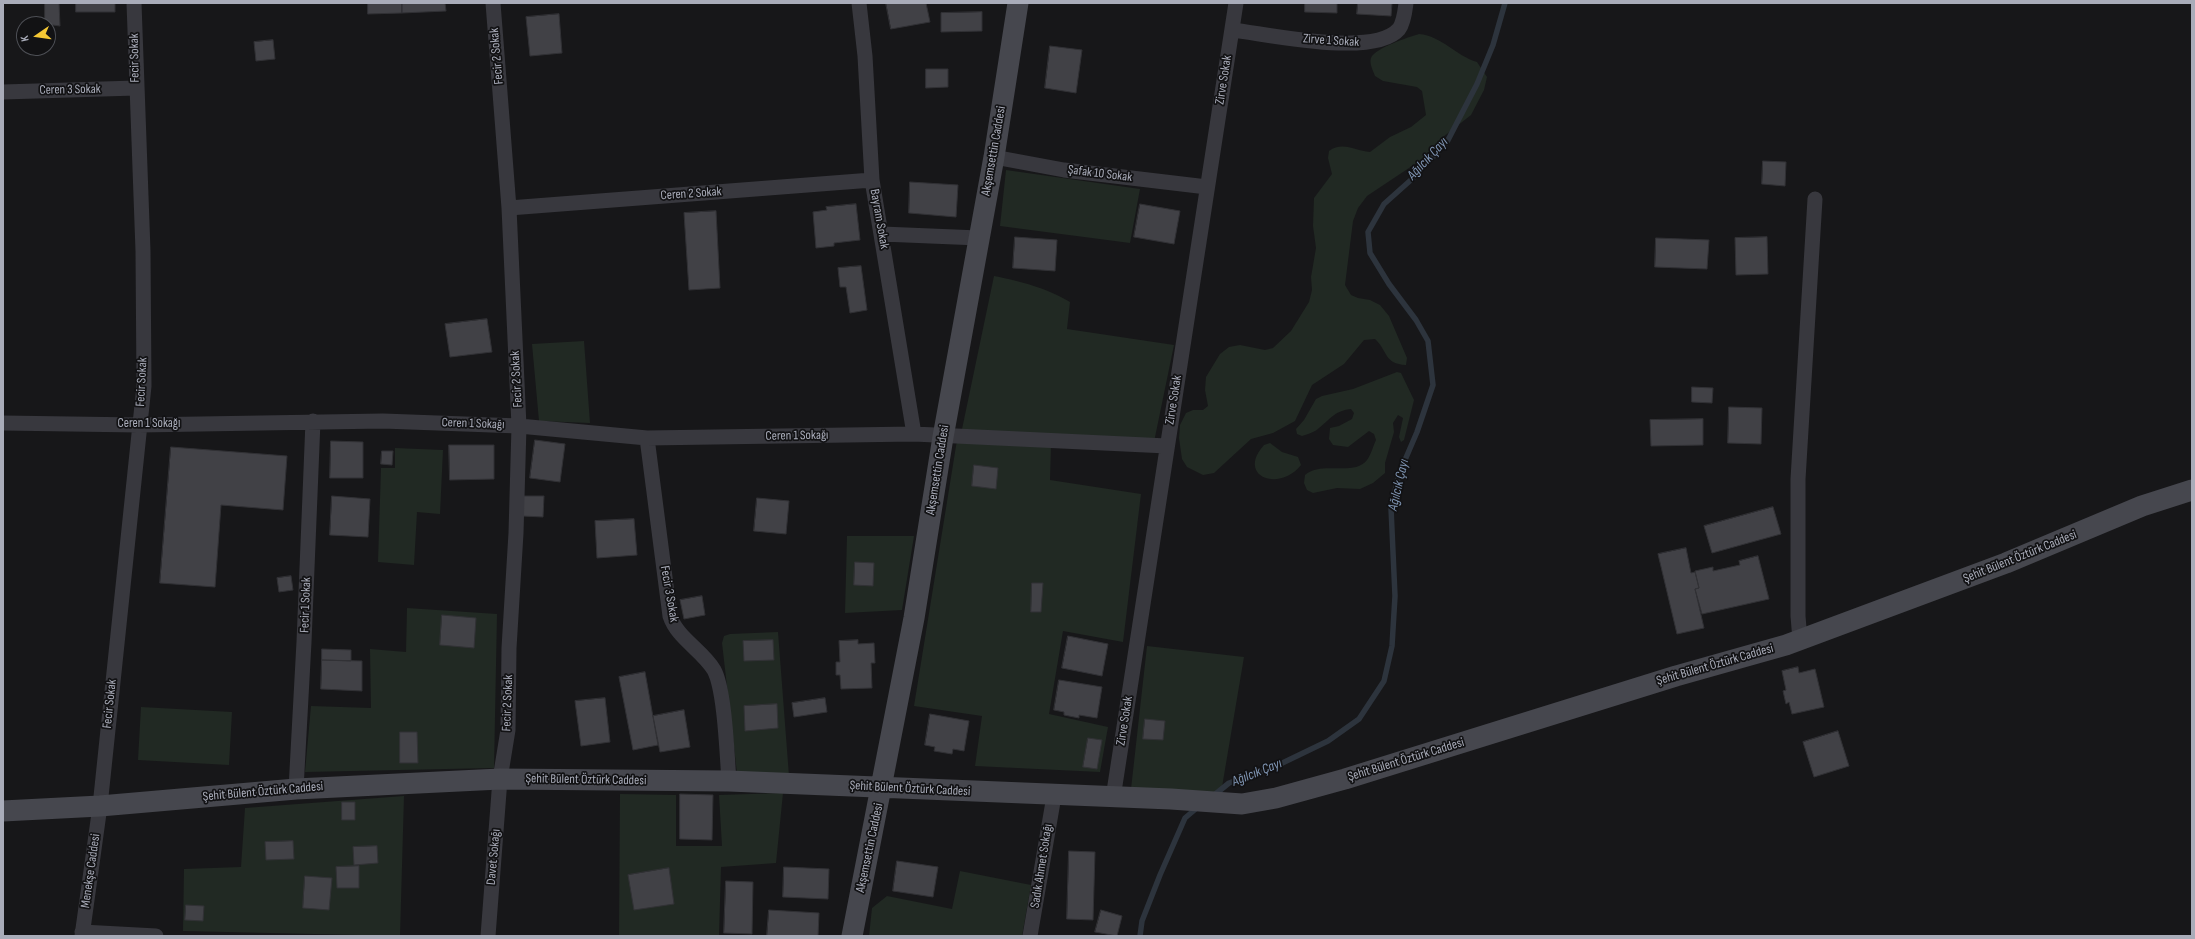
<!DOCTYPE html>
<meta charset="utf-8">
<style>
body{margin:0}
#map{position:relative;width:2195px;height:939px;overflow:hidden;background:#171719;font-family:"Sofia Sans Condensed",sans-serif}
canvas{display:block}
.frame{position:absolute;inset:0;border:4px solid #a9acb9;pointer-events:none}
.north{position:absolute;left:16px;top:16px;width:40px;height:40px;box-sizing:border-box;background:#121214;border:1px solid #4e5056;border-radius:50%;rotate:257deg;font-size:11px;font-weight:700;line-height:16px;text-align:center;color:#a9acb9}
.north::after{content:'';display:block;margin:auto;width:14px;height:18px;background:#f4c734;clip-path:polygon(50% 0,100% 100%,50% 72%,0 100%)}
</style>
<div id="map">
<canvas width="2195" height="939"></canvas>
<div class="frame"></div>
<div class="north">K</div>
</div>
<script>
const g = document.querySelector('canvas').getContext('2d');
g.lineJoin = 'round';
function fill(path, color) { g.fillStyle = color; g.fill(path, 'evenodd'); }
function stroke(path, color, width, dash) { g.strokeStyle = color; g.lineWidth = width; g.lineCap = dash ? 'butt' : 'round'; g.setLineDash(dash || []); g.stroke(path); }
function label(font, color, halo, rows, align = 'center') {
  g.font = font + ' "Sofia Sans Condensed",sans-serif'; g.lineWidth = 3.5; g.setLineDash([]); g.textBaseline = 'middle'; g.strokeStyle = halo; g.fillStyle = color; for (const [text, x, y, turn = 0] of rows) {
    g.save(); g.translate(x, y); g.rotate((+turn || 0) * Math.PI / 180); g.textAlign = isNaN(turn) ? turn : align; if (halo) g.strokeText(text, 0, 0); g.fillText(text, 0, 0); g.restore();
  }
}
fill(new Path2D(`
 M1419,34C1442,36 1456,56 1477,62L1487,77L1484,90L1471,115L1443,137L1421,160L1367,196L1358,208L1353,221L1345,285L1351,295L1358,298L1370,300L1380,305L1389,316L1407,358L1406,365C1384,364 1388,351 1375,339L1364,340L1344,364L1312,385L1295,421L1273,433L1251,439L1214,473L1203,475L1187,467L1182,459L1179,438L1180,425L1186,413L1193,410H1203L1208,406L1205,390L1206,377L1220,354L1229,347L1240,345L1265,350L1273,348L1291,331L1309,302L1312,290L1311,277L1316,248L1313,226L1314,198L1332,174L1328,158L1329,151C1343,141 1355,151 1370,152L1390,137L1411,127L1426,115L1422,91L1417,87L1383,81L1375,76C1373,71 1369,63 1371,58C1375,48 1409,37 1419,34Z
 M1006,170L1140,189L1130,243L1000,226Z
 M994,276C1023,282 1044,287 1070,302L1067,329L1174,345L1154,442L961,434Z
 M584,341L590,423L539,421L532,344Z
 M1397,372L1401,373L1414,400L1404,440L1401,442L1399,437L1403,418L1398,415L1393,423L1394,432L1385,463V473L1373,483L1360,489L1337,488L1313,493L1307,490L1304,483L1305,475C1322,460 1354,477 1367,460C1371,455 1373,446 1376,440L1374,434L1369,431L1348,447L1333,445L1329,439L1330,428L1339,426L1352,419L1354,413L1351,409C1336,410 1330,419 1319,428C1315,432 1308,434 1302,436L1297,434L1296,429L1304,420L1316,399L1322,396L1353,389Z
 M957,440L1051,445L1050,480L1141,494L1123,642L1063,631L1049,714L1108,727L1100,772L975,766L982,716L914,706Z
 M1270,443L1282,452L1298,457L1301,465C1279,493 1236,476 1264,445Z
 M395,448L443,450L440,514L417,512L414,565L378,562L381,468H395Z
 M847,536H914L902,610L845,613Z
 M407,608L497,614L494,768L305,772L311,706L371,708L370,649L406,652Z
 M778,632L789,776L737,773L722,643L724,636L730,634Z
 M1147,646L1244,657L1221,793L1131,789Z
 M141,707L232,712L229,765L138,760Z
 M783,793L776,863L721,867L719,936H619L620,794L676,795V846H722L719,795Z
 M404,796L400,936L183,931L184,869L241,867L245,808Z
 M960,871L1031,885L1022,936H869L872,908L887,896L952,909Z`), '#212923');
stroke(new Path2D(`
 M1213,796L1229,783L1272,768L1328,741L1359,719L1384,681L1392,646L1395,596L1391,508L1399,474L1417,432L1433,385L1428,341L1416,320L1389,284L1370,253L1368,232L1384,204L1412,179L1447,142L1477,84L1493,45L1505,3
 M1140,936L1142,921L1160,875L1185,818L1198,807`), '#2d343d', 5.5);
const building = new Path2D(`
 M45,3H59L60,26L45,24Z
 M76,3H115V12H76Z
 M368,3H402V13L368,14Z
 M402,3H445L446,11L402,13Z
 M886,3H926L930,22L891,29Z
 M1305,3H1337V13L1305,12Z
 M1358,3H1392L1391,16L1357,14Z
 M982,12V31L941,32V13Z
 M559,14L562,53L530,56L526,17Z
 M273,40L275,59L256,61L254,42Z
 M1050,46L1082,50L1076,93L1045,88Z
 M926,69H948V87L926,88Z
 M1763,161L1786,162L1785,186L1762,184Z
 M910,182L958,185L956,217L909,213Z
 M856,204L860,240L834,243V246L816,248L813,212L827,210L826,207Z
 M1140,204L1180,211L1174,244L1134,237Z
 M716,211L720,288L689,290L684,213Z
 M1015,237L1057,240L1055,271L1013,268Z
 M1767,237L1768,274L1736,275L1735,238Z
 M1656,238L1709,240L1707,269L1655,267Z
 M861,266L867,310L850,313L846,287H840L838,268Z
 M487,319L492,352L450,357L445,324Z
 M1692,387L1713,388L1712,403L1692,402Z
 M1729,407L1762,408L1761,444L1728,443Z
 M1703,419V445L1651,446L1650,420Z
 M535,440L565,444L560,482L530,478Z
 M331,441L363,442V478H330Z
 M449,445H494V479L450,480Z
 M171,447L287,456L283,510L221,505L215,587L160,583Z
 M382,451H393L392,465L381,464Z
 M974,465L998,468L996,489L972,486Z
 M332,496L370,499L368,537L330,535Z
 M523,496H544L543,517L522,516Z
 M757,498L789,501L786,534L754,531Z
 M1773,507L1781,534L1712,553L1704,526Z
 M634,519L637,555L597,558L595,521Z
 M1686,548L1691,573L1695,572L1699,588L1695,589L1704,628L1677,634L1658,554Z
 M1758,556L1769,599L1702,614L1695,589L1699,588L1695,571L1713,567V571L1740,565L1739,561Z
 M855,562L874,563L873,586L854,585Z
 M291,576L293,590L279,592L277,578Z
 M1032,583H1043L1041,612H1031Z
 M702,596L705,615L684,619L680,600Z
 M442,615L476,618L474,648L440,645Z
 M1068,636L1108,644L1102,676L1062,668Z
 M773,640L774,660L744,661L743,641Z
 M858,640V644L874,643L875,663H871L872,688L841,689L840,675H836V662H840L839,641Z
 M322,649L351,650V661L322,660Z
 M322,660L362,661V691L321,689Z
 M1798,667L1799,673L1815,669L1824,707L1792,714L1789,702L1786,704L1783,691L1786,690L1782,671Z
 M645,672L658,745L633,750L619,677Z
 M1059,680L1102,687L1097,718L1079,715V718L1064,715V712L1054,710Z
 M605,698L610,742L581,746L575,701Z
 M825,698L827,712L794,717L792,703Z
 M777,704L778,728L745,731L744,706Z
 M684,710L690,747L660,752L653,716Z
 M930,714L969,721L964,751L953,749L952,754L934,751L935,747L925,745Z
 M1145,719L1165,721L1163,740L1143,739Z
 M1838,731L1849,766L1814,777L1803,742Z
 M400,732H417L418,763H400Z
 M1088,738L1102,740L1097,769L1083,767Z
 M680,794L713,795L712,840L680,839Z
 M342,802H355V820H342Z
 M293,841L294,859L266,860L265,842Z
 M377,846L378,863L354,865L353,847Z
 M1069,851L1095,852L1093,920L1067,919Z
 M897,861L938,867L933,897L893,891Z
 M359,866V888H337L336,867Z
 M784,867L829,869L828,899L783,897Z
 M669,868L674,904L634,910L628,875Z
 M305,876L332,878L329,910L303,908Z
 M726,881L753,882L752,934L724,933Z
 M186,905L204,906L203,921L185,920Z
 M769,910L819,913L818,936H767Z
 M1101,910L1122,916L1117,936L1095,932Z`);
fill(building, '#414146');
stroke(building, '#313135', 1);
stroke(new Path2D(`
 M859,3L865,56L872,180L914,434
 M1232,30C1268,34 1374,58 1399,29C1404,22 1405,11 1406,3
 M3,92L136,88
 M994,157L1064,170L1207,187
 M509,208L872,180
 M882,234L979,238
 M3,423L139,425L383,421L519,426L647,438L914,434L1167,446
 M647,438L670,616C677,638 702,650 714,670C725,690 727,756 729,781
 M1800,640L1798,616V479L1815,199
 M296,789L304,642L313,421
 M1113,798L1236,3
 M82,932L156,936
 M82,936L100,806L144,386L143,251L134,3
 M488,936L500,779L508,730L509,648L516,533L519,426L509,208L493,3
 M1030,936L1054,796`), '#38383e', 15);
stroke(new Path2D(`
 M3,811L100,806L296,789L500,779L729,781L1171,799L1242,804L1276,798L1345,779L1676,676L1786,645L2006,563L2142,506L2192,490
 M852,936L914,618L943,437L994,157L1018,3`), '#46474e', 21);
label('13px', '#a9acb9', '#121214', [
 ["Zirve 1 Sokak",1331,41,4],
 ["Fecir 2 Sokak",497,56,-95],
 ["Fecir Sokak",135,58,-91],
 ["Zirve Sokak",1224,80,-81],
 ["Ceren 3 Sokak",70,90,-1],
 ["Akşemsettin Caddesi",994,151,-80],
 ["Şafak 10 Sokak",1100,174,7],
 ["Ceren 2 Sokak",691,194,-4],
 ["Bayram Sokak",879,219,80],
 ["Fecir 2 Sokak",517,379,-93],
 ["Fecir Sokak",142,382,-87],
 ["Zirve Sokak",1174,400,-81],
 ["Ceren 1 Sokağı",149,424],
 ["Ceren 1 Sokağı",473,424,2],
 ["Ceren 1 Sokağı",797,436,-1],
 ["Akşemsettin Caddesi",938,470,-81],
 ["Şehit Bülent Öztürk Caddesi",2020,557,-22],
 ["Fecir 3 Sokak",669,594,80],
 ["Fecir 1 Sokak",306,605,-88],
 ["Şehit Bülent Öztürk Caddesi",1715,665,-16],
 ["Fecir 2 Sokak",508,703,-88],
 ["Fecir Sokak",110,704,-84],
 ["Zirve Sokak",1125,721,-81],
 ["Şehit Bülent Öztürk Caddesi",1406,760,-17],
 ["Şehit Bülent Öztürk Caddesi",586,780,1],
 ["Şehit Bülent Öztürk Caddesi",910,789,3],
 ["Şehit Bülent Öztürk Caddesi",263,792,-5],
 ["Akşemsettin Caddesi",870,848,-78],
 ["Davet Sokağı",494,857,-85],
 ["Sadık Ahmet Sokağı",1042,866,-81],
 ["Menekşe Caddesi",91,871,-82]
]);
label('italic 14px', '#8096b4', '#121214', [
 ["Ağılcık Çayı",1428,159,-47],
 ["Ağılcık Çayı",1399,485,-77],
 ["Ağılcık Çayı",1257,773,-22]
]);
</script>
